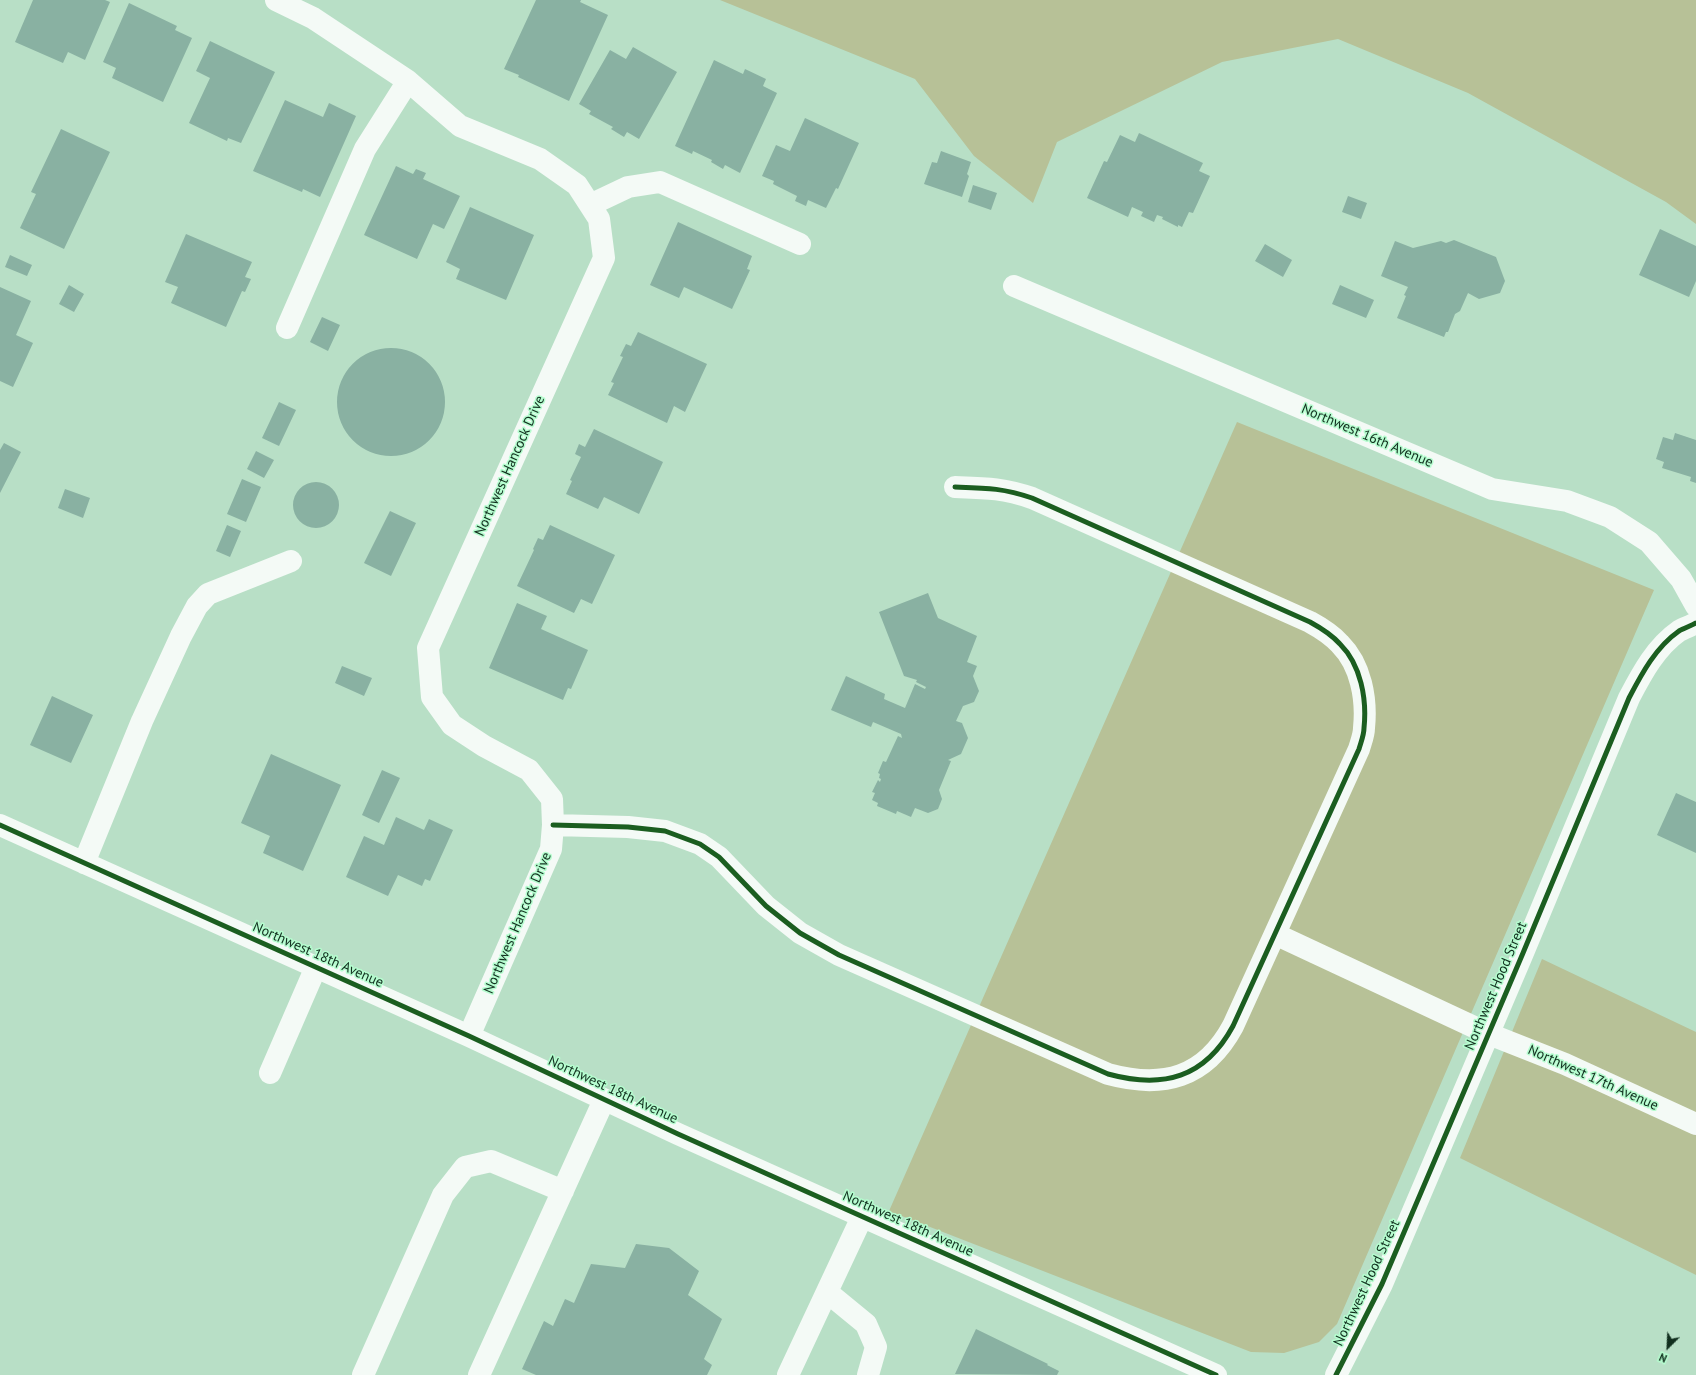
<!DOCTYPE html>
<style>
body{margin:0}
#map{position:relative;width:1696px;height:1375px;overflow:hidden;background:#b8dfc6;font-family:"PT Sans",sans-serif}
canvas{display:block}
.north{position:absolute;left:1648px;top:1327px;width:40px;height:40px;-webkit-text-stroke:3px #b5fdcf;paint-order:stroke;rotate:204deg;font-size:11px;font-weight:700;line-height:16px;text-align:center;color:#112f1e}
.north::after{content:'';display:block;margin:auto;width:14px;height:18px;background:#112f1e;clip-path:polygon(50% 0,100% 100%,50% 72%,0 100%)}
</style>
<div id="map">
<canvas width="1696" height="1375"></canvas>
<div class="north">N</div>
</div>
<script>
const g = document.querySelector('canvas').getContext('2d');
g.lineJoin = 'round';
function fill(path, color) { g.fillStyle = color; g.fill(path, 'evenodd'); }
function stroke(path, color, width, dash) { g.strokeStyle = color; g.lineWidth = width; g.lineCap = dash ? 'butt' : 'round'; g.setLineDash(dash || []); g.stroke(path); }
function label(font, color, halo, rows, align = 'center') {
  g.font = font + ' "PT Sans",sans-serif'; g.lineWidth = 3; g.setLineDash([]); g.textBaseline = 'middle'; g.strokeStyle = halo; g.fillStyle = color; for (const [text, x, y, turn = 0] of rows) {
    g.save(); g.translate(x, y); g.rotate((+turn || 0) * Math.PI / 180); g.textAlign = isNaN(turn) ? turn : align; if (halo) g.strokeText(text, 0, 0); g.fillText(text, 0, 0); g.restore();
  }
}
fill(new Path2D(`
 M720,0H1696V224L1666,202L1468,93L1338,39L1222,62L1057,142L1033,203L974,156L915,79Z
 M1237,422L1654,590L1337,1324L1319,1342L1284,1353L1251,1352L889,1211Z
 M1542,959L1696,1032V1275L1460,1158Z`), '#b7c197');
fill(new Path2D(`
 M33,0H105L110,2L85,60L68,52L63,63L15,42Z
 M536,0H581L580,2L608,15L569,101L518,77L519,75L504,69Z
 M129,3L177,26L175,30L192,38L163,102L112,78L116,68L103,62Z
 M210,41L275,72L241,143L228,138L227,141L189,123L210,78L196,71Z
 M633,47L677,72L639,139L627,132L624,137L611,129L613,127L589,114L591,111L579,104L610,50L626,59Z
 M714,60L743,74L745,69L766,79L763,86L777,93L740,173L725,165L723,169L711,162L712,160L693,151L692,154L675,146Z
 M285,100L323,117L329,103L356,116L320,197L303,189L302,192L253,171Z
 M805,118L859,143L838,189L836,188L826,208L808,200L806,206L795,201L797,196L773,184L774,181L762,176L776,145L790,151Z
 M61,129L110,152L64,249L20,228L36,194L31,192Z
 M1139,133L1203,163L1199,171L1210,176L1193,213L1189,212L1182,227L1178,225V227L1162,219L1163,217L1157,215L1154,222L1141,216L1143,212L1132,207L1128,217L1087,198L1104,161L1107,162L1120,135L1135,142Z
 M941,151L971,162L967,174L969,176L962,197L924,184L932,162L937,163Z
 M396,166L413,174L416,169L426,173L423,179L460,196L444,229L433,224L417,259L364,235Z
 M973,185L997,193L991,210L968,202Z
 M1348,196L1367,203L1361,219L1342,212Z
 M470,207L534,235L506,300L456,279L460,269L446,262Z
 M678,222L752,256L747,269L750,270L732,309L684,287L679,298L650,285Z
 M1660,229L1696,246V281L1689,297L1639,275Z
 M186,234L252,262L245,277L251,279L245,292L242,291L226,327L171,303L178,287L165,282Z
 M1454,240L1496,257L1505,281L1500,293L1479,299L1468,293L1460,311L1455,314L1448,332H1446L1444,337L1397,318L1406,296L1404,295L1408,287L1381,276L1395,241L1413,248L1441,241L1446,243Z
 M1265,244L1292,260L1283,277L1255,261Z
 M10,255L32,265L27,276L5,267Z
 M69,285L84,294L74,312L59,304Z
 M1340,285L1374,300L1366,318L1332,304Z
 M0,287L31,301L16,335L33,343L13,387L0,381Z
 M322,317L340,325L328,351L310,342Z
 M638,332L707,364L685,412L674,406L667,423L608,395L614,383L611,382L623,357L620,356L626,344L631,346Z
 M337 402a54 54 0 1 1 108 0a54 54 0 1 1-108 0Z
 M279,402L296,410L279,446L262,438Z
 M594,429L663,462L639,514L604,497L598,509L566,494L572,481L570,480L581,457L575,454L579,444L585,447Z
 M1675,433L1696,440V483L1690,481L1691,477L1662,468L1664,462L1656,459L1663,437L1673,440Z
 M4,443L21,452L0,493V450Z
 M256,451L274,460L264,478L247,469Z
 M242,479L261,487L246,522L227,514Z
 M293 505a23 23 0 1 1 46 0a23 23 0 1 1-46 0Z
 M65,489L90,498L83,518L58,508Z
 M390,511L416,523L391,576L364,563Z
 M227,525L241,531L230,557L216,551Z
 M550,525L615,555L592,604L581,599L574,613L517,586L534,550L533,549L538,538L543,540Z
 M928,593L938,618L977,636L967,662L977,666L973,676L979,691L974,702L963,706L956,721L962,723L968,738L961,754L948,760L951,761L939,790L942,799L938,809L928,813L915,808L911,817L897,811L896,814L877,806L878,803L872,800L875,793L872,792L878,780L880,782L881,779L879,778L880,774L878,773L883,761L886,762L898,736L902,738L901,734L873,722L871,727L831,710L846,676L885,694L884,699L905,708L915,684L925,689L926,687L916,682L917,680L904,676L879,612Z
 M517,603L547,616L541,629L588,650L571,689L568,688L563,700L489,668Z
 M342,666L372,678L364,696L335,683Z
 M52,696L93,715L71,763L30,745Z
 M271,754L341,785L303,871L263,853L270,836L241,823Z
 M382,770L400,778L379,823L362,815Z
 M1676,793L1696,802V853L1657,835Z
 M396,817L424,830L429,819L453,830L430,881L425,879L422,886L398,875L388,896L346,877L364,836L384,845Z
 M636,1244L669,1248L699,1271L688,1295L722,1319L704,1359L712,1365L707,1375H536L522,1369L544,1321L553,1326L565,1299L574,1303L591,1264L625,1268Z
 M976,1329L1048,1364L1047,1365L1059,1371L1057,1375L955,1374Z`), '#89b1a2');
stroke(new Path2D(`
 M276,0L313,18L408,81L460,126L540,159L577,185L599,219L604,258L428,648L432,697L452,725L484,746L529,770L552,799L553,825L551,849L469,1036
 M590,205L628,187L660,182L800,244
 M1014,286L1492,489L1567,501L1610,517L1649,542L1681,579L1696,606
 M287,328L365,149L408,81
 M0,825L469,1036L678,1134L1216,1375
 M553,825L628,827L665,831L700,844L719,857L766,906L800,933L839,955L1108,1074C1163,1089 1205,1078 1233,1026L1359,749C1361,742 1364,735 1364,728C1367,699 1361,665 1340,644C1331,634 1321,628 1310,622L1032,498C1003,488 986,488 955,487
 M84,863L142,721L181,636L197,606L208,594L291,561
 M1275,934L1489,1034L1565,1064L1696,1124
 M270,1073L316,967
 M827,1292L866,1324L876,1347L868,1375
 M363,1375L443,1195L465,1167L491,1161L563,1191
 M479,1375L604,1100
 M788,1375L862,1217
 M1336,1375L1382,1284L1523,953L1629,698C1642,673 1656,647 1679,631C1684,628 1691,626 1696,623`), '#f4faf6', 22);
stroke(new Path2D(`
 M0,825L469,1036L678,1134L1216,1375
 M553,825L628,827L665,831L700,844L719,857L766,906L800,933L839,955L1108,1074C1163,1089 1205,1078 1233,1026L1359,749C1361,742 1364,735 1364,728C1367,699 1361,665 1340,644C1331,634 1321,628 1310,622L1032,498C1003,488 986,488 955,487
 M1336,1375L1382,1284L1523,953L1629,698C1642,673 1656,647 1679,631C1684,628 1691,626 1696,623`), '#1b5e20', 5);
label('14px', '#112f1e', '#b5fdcf', [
 ["Northwest 16th Avenue",1367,436,23],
 ["Northwest Hancock Drive",510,466,-66],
 ["Northwest Hancock Drive",518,923,-67],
 ["Northwest 18th Avenue",318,955,24],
 ["Northwest Hood Street",1496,986,-67],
 ["Northwest 17th Avenue",1593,1078,24],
 ["Northwest 18th Avenue",613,1090,25],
 ["Northwest 18th Avenue",908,1224,24],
 ["Northwest Hood Street",1367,1283,-65]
]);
</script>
